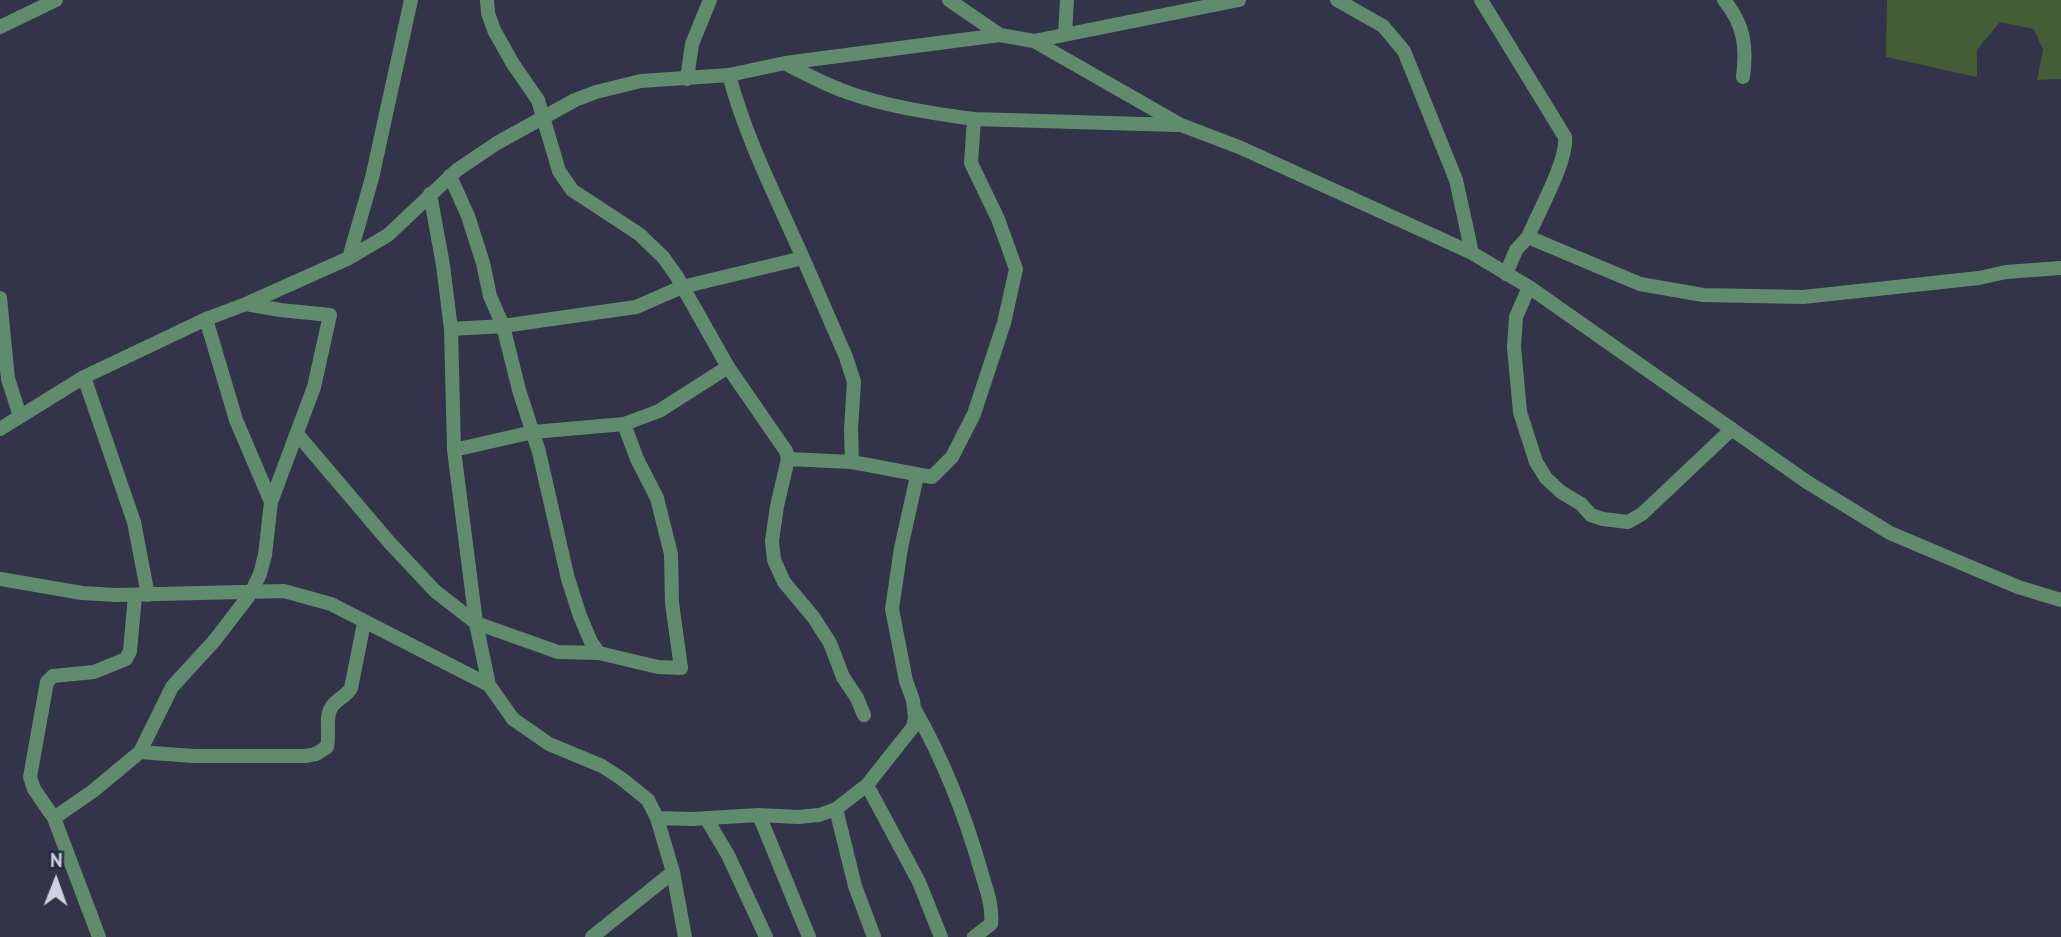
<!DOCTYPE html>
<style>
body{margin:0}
#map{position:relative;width:2061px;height:937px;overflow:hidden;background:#33344a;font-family:"PT Sans",sans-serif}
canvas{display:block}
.north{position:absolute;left:21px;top:846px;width:70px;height:70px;-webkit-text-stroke:5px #292a3f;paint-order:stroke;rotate:1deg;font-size:19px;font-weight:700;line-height:28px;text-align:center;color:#cfd1df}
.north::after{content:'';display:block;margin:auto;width:24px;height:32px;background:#cfd1df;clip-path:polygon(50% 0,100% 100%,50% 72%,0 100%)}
</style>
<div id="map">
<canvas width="2061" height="937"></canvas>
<div class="north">N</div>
</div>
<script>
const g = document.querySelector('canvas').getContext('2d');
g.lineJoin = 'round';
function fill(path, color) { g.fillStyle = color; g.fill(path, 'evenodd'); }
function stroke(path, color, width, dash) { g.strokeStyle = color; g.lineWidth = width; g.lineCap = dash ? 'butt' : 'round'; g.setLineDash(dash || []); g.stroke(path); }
fill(new Path2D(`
 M1887,0H2061V79L2037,80L2043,50L2034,29L2000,22L1977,50V77L1886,57Z`), '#455d37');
stroke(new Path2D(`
 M487,0L488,13L494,30L513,64L538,100L559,171L572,190L639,234L663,257L676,275L728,367L786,451L788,459L777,506L772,541L774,560L784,582L814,618L830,643L843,677L857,698L864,715
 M949,0L1000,35L1034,41L1181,125L1239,147L1472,253L1529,287L1807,482L1890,533L2018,587L2061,600
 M1337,0L1383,26L1404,51L1456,180L1472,253
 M1481,0L1565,137C1568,160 1538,213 1528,237
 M1724,0C1744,24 1747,47 1743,77
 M0,27L56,0
 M1065,34L1067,0
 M1034,41L1239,0
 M786,64C804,73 822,83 841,90C883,106 930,113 974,119L1176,125
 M687,79L692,44L710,0
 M450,176L468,216L483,263L490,296L503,326L519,390L539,452L568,579L580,616L591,642L599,653
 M430,194L443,265L451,329L454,450L476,623L558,652L599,653L658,667L681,668L672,603L671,554L657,498L637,459L624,424
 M349,258L372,178L411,0
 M803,258L846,357L854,382L851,429L852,462
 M1506,274L1516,250L1528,237L1640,284L1703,295L1803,297L1979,278L2006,272L2061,268
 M1529,287L1516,317L1514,347L1520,412L1536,462L1546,478L1561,492L1581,504L1591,515L1603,519L1628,522L1642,514L1732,429
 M0,298L8,379L20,416
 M206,319L236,420L271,502
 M451,329L503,326L636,307L682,287L803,258C776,197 746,139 729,75
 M84,377L134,522L148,595
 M0,429L84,377L206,319L246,304L349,258L388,235L457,170L497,143L575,100L596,92L641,81L729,75L785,63L1000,35
 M298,435L389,542L435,591L476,623L489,685L513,719L549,744L602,766L622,779L648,800L657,818L673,872L685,937
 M454,450L533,432L624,424L659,411L728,367
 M788,459L852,462L932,477L952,457L974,414L1004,323L1016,269L998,219L971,163L974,119
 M0,579L82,593L116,595L284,591L331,604L489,685
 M915,710C944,761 965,815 981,871C986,889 993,905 991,924L974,937
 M140,752L193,756H305L316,754L327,747C330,736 325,717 331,708C336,699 346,697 351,688L364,623
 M867,785L919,882L941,937
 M836,809L855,886L874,937
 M759,815L809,937
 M54,818L93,791L140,752L172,687L215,640L251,593L260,574L265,555L271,502L314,387L330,315L280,310L246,304
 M657,818L692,819L759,815L798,817L819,815L836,809L867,785L913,727L915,718L913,700L906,681L892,609L901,548L917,476
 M706,818L728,855L766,937
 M99,937L54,818L34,789L30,777L47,682L53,676L94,672L126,659L130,651L135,596
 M592,937L673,872`), '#608c6d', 14);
</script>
